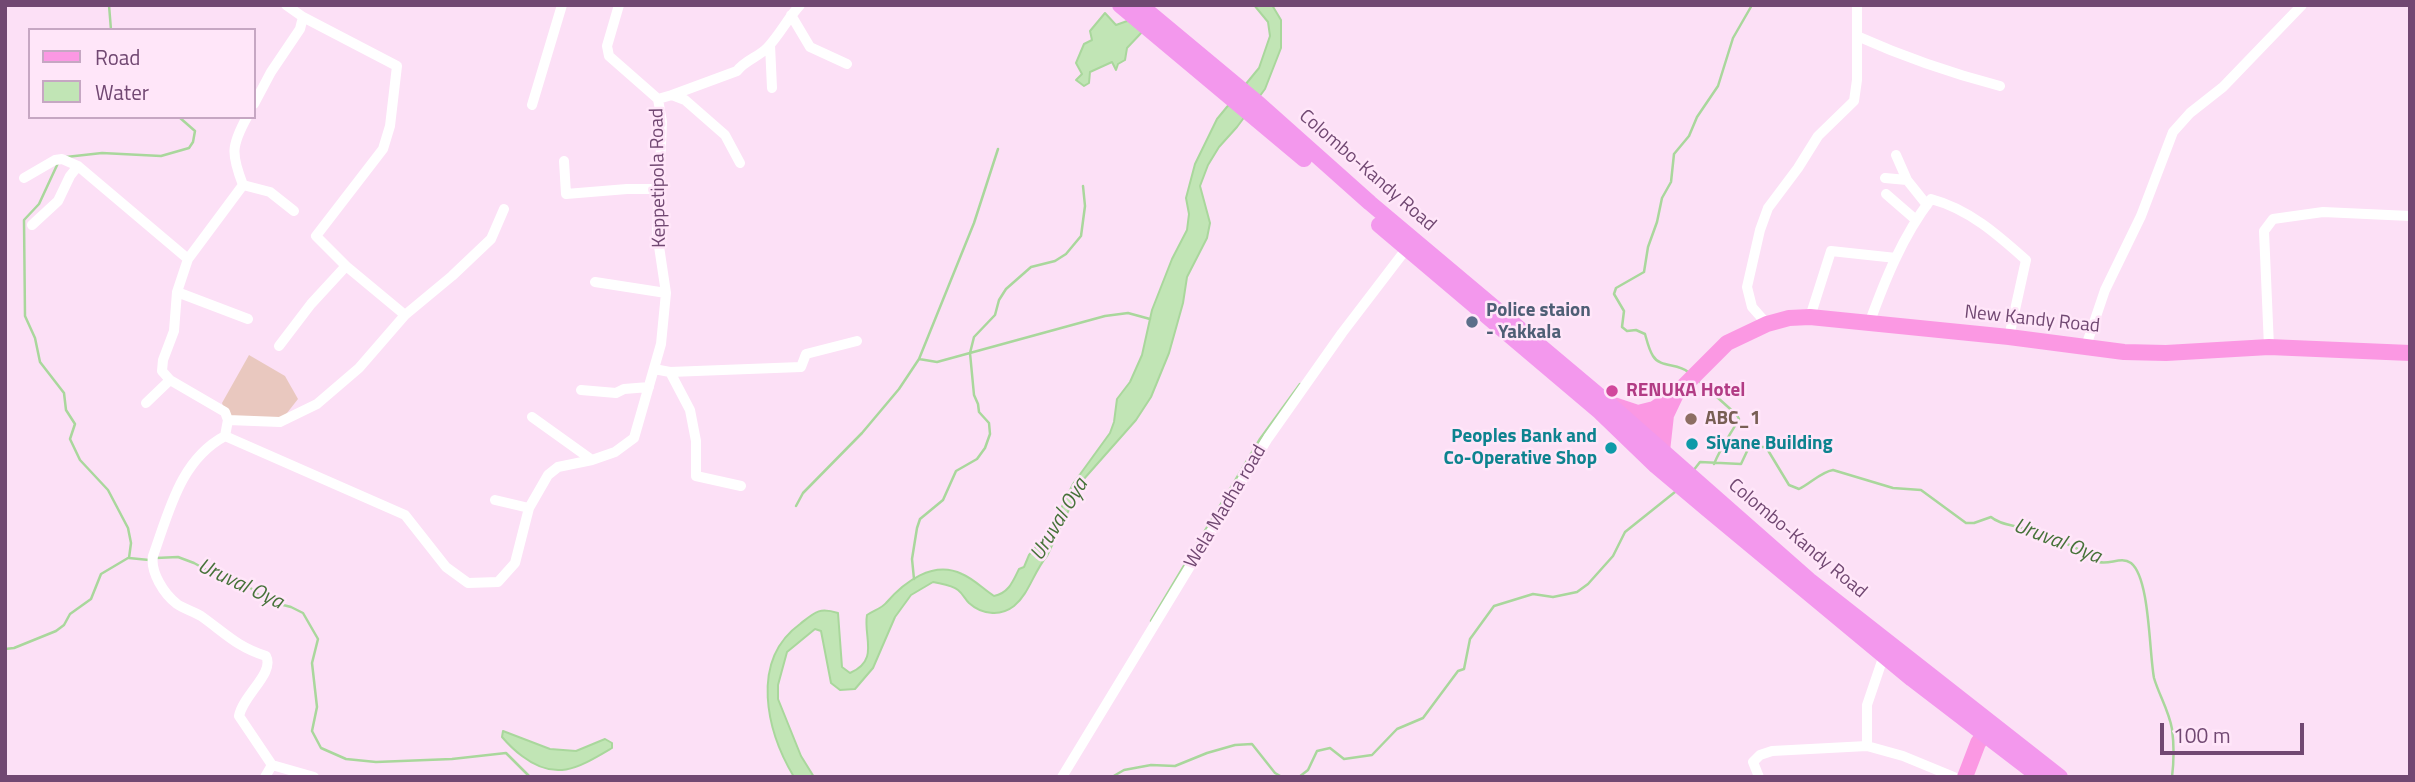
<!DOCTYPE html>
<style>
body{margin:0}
#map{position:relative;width:2415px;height:782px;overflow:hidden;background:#fce0f6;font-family:"Titillium Web",sans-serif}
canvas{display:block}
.frame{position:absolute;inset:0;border:7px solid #714872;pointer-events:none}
.legend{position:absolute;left:28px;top:28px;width:228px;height:91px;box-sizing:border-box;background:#ffe6f9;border:2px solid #c6a7c3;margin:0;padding:9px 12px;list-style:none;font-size:21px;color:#714872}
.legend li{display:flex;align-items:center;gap:14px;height:35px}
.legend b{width:35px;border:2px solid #c6a7c3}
.scale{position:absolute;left:2160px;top:723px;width:144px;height:32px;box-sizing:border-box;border:4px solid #714872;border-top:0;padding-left:9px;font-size:21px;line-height:24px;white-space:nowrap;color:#714872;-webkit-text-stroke:5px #ffe6f9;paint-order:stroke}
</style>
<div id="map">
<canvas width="2415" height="782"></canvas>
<div class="frame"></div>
<ul class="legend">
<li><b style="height:9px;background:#fb98e3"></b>Road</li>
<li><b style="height:19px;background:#c1e5b5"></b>Water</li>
</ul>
<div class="scale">100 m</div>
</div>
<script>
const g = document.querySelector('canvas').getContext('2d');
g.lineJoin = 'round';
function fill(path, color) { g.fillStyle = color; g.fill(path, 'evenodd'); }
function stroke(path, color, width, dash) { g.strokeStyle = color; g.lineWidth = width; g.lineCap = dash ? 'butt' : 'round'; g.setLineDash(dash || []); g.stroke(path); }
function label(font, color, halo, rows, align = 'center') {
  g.font = font + ' "Titillium Web",sans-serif'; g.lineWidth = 5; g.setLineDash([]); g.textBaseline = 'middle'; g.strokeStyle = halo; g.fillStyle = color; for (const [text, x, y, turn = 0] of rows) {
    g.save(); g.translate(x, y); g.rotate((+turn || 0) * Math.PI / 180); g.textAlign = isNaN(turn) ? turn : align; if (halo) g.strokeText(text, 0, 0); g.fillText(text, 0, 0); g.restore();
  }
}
fill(new Path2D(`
 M249,355L285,376L298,399L280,422L228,420L222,403Z`), '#e9c8bf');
const water = new Path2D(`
 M1254,5H1272L1281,20V48L1265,89L1237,127L1219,147L1208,165L1200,186L1210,223L1207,238L1187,277L1183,303L1169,353L1151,397L1136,420L1083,480L1047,556C1034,571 1029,594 1014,606C1000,617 981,614 969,603C965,599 963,594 958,590C952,585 941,584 933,582L911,595L895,617L873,668L855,689L840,690L831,683L821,631L815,629L787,652L778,685V699L801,756L814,777H794C767,732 749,661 800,624C815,612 819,607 838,613L842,667L850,673C880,660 863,637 867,615C873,611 882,608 886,603C904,582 933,560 962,574C974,579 983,589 994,596C1009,593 1013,581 1019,569L1024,567L1029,555L1051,529L1073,484L1110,433L1114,422L1117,399L1130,382L1142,355L1152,310L1172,259L1187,230L1189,214L1186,198L1195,164L1217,119L1259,68L1270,36L1268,22Z
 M1105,13L1116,25L1130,20L1143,31L1127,48L1125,60L1118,64L1116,70L1112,62L1090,72L1089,83L1084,86L1076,80L1082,74L1076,63L1084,44L1092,40L1090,31Z
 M503,731L550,749L576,751L605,739L612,743V748C578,768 556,782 522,756C514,750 508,744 502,737Z`);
fill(water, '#c1e5b5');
stroke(water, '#a9d79c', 2);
stroke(new Path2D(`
 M109,5L111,30
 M66,157L102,153L161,156L189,148L193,142L195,131L179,117
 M58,163L39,204L24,220L25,316L35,338L40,362L64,393L66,410L75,424L70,439L80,460L108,490L128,528L131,543L129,558L149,560
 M919,359L937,362L1105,316L1128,313L1150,319
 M1688,372C1678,363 1660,368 1653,356C1649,350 1647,341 1645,334L1636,330L1627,331L1622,327L1624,311L1614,294L1616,288L1644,272L1648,247L1657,222L1662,198L1671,182L1674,154L1689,136L1697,117L1718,86L1733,38L1752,5
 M1699,381L1737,415L1739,419C1730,435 1721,447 1714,464
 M1693,471L1700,462L1741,464L1749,447H1766L1789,485L1799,489C1811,483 1821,472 1833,470L1893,488L1921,490L1966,523H1974L1991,517C2000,525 2014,525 2026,529C2046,535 2067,543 2086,553C2090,556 2094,560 2099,562C2110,565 2121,556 2131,563C2150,578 2149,652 2154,678C2159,695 2169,711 2172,729C2174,744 2174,761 2172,777
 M796,506L803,493L862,433L899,389L919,359L974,223L998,149
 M156,558L178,557L194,563L223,579L235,580L252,589L264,600L291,607L303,613L318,639L312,663L317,707L312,731L321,748L346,759L376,762L452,759L506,753L530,777
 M914,579L912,559L917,528L920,519L943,500L956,471L977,459L985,448L990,434L989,423L979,412L978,404L974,395L970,353L974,337L995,315L999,300L1006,289L1031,267L1055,261L1066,254L1081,236L1085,206L1083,186
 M1151,621L1260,439L1300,384
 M5,649L14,648L56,631L64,625L70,614L91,599L101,574L128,558
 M1112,777L1124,770L1151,765L1175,766L1207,753L1235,745L1252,744L1275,773L1282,777
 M1299,777L1308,770L1317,751L1330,748L1344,759L1372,755L1397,729L1423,718L1458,671L1464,669L1470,639L1494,606L1533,594L1553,597L1577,592L1588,584L1613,556L1625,532L1675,492`), '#a9d79c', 2.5);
stroke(new Path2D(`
 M791,15L810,47L847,64
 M303,17L397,66L390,126L383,149L316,236L346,266L405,315L452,276L491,239L504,209
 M1857,36C1904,57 1950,73 2000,86
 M770,45L772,88
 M672,95L737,71C745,60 759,57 768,47C780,34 788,18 800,5
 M658,99L672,95L685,100L725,135L740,163
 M254,104L271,72L300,29L303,17L286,5
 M532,105L562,5
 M247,117C231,146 231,154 243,185L188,259L177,292L174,331L163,360L162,371L170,380L225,412L228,420L225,436L405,515L446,567L468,583L498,582L515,563L529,508L548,475L558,467L592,460L615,452L634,438L661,344L666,293L657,233L662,122L658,99L609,56L607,46L619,5
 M1896,155L1907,180L1927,205
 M564,161L566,194L627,189H658
 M24,178L55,160L62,159L78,166L188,259
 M1885,178L1907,180
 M243,185L270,192L294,211
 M1886,194L1916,220
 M32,225L58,201L70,176L78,166
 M595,282L666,293
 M177,292L248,319
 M1810,317L1831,251L1896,258
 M1767,324L1752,307L1747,287L1760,230L1768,208L1798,168L1818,136L1854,101L1857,80V5
 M1869,324C1885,280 1902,237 1931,199C1969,209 1998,235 2026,260L2009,337
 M279,346L311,304L346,266
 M2086,346L2105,290L2141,216L2173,132L2190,113L2223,87L2302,5
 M2269,347L2264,231L2273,219L2323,212L2410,216
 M654,369L670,372L801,367L806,354L857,341
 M670,372L690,410L696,441V476L741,486
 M581,390L616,393L624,389L649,387
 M146,403L170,380
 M532,417L592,460
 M228,420L280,422L317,404L359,368L405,315
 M225,436C180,460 169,512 153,556C150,572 164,594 177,604C184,609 193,611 201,616C225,633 237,647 266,656C275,673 243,695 239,716L272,765L314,777
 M495,500L529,508
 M1867,746V705L1884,655
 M265,777L272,765
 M1062,777L1268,438L1342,333L1407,248
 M1759,777L1753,762L1760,755L1772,751L1867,746L1903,756L1954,777`), '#fff', 10);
stroke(new Path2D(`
 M1608,403L1638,413L1654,409
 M1646,434L1666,415L1676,394
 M1631,439L1654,409L1676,394L1727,343L1767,324L1789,318L1810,317L2009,337L2124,352L2166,353L2269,347L2410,353
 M1662,451L1666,415
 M1965,777L1978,743L1991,725`), '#fb98e3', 16);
stroke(new Path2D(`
 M1120,5L1304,159
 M1140,5L1260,105L1370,203L1608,403L1809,580L2060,777
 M1379,225L1600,412L1656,466L1707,509L1912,679L2040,777`), '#f398ed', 16);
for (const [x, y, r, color] of [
 [1472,322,7,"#5c6f8a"],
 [1612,391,7,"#d1479c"],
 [1691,419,7,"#8d6e63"],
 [1692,444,7,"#0f9aa8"],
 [1611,448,7,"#0f9aa8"]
]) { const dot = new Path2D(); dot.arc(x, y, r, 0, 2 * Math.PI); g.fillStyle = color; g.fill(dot); stroke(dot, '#ffe6f9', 2.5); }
label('19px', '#714872', '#ffe6f9', [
 ["Colombo-Kandy Road",1367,171,41],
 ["Keppetipola Road",659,178,-91],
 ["New Kandy Road",2032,320,6],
 ["Wela Madha road",1226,507,-59],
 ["Colombo-Kandy Road",1797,539,40]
]);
label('bold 19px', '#4e5e75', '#ffe6f9', [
 ["Police staion",1486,311],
 ["- Yakkala",1486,333]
], 'left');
label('bold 19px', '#b23c85', '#ffe6f9', [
 ["RENUKA Hotel",1626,391]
], 'left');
label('bold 19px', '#785e54', '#ffe6f9', [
 ["ABC_1",1705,419]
], 'left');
label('bold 19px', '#0d838f', '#ffe6f9', [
 ["Peoples Bank and",1597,437],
 ["Co-Operative Shop",1597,459],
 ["Siyane Building",1706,444,"left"]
], 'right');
label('italic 21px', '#467239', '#ffe6f9', [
 ["Uruval Oya",1060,520,-59],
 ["Uruval Oya",2057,542,21],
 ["Uruval Oya",240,585,25]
]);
</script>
